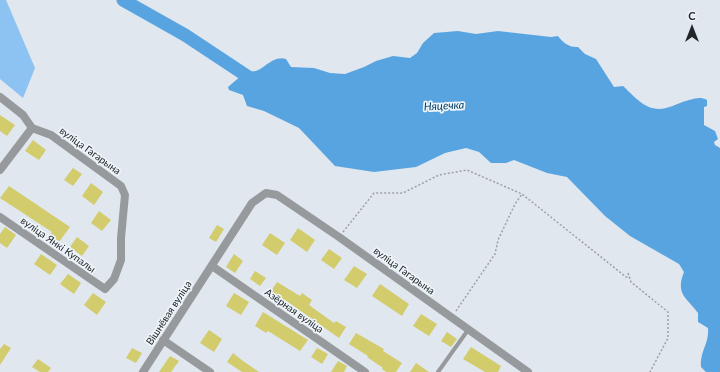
<!DOCTYPE html>
<meta charset="utf-8">
<style>
body{margin:0}
#map{position:relative;width:720px;height:372px;overflow:hidden;background:#e0e7ee;font-family:Lato,sans-serif}
canvas{display:block}
.north{position:absolute;left:672px;top:8px;width:40px;height:40px;-webkit-text-stroke:3px #edf5fb;paint-order:stroke;rotate:0deg;font-size:11px;font-weight:700;line-height:16px;text-align:center;color:#232628}
.north::after{content:'';display:block;margin:auto;width:14px;height:18px;background:#232628;clip-path:polygon(50% 0,100% 100%,50% 72%,0 100%)}
</style>
<div id="map">
<canvas width="720" height="372"></canvas>
<div class="north">С</div>
</div>
<script>
const g = document.querySelector('canvas').getContext('2d');
g.lineJoin = 'round';
function fill(path, color) { g.fillStyle = color; g.fill(path, 'evenodd'); }
function stroke(path, color, width, dash) { g.strokeStyle = color; g.lineWidth = width; g.lineCap = dash ? 'butt' : 'round'; g.setLineDash(dash || []); g.stroke(path); }
function label(font, color, halo, rows, align = 'center') {
  g.font = font + ' Lato,sans-serif'; g.lineWidth = 3.5; g.setLineDash([]); g.textBaseline = 'middle'; g.strokeStyle = halo; g.fillStyle = color; for (const [text, x, y, turn = 0] of rows) {
    g.save(); g.translate(x, y); g.rotate((+turn || 0) * Math.PI / 180); g.textAlign = isNaN(turn) ? turn : align; if (halo) g.strokeText(text, 0, 0); g.fillText(text, 0, 0); g.restore();
  }
}
fill(new Path2D(`
 M0,0H6L35,68L23,98L0,79Z`), '#8cc3f3');
fill(new Path2D(`
 M458,31L476,34L498,31L551,37L558,36C562,42 570,48 578,47L585,54L596,59L614,87L623,86C635,97 647,113 666,108C674,106 681,102 689,100C697,98 701,97 707,100V106L704,107V125L715,131L718,139L714,142L715,145L720,148V372H706L701,367C700,350 709,345 708,328L698,322V313C687,298 675,294 684,272L679,264L630,236L605,216L567,177L547,173L514,160L506,163H491L479,152L466,148L445,153L416,167L374,172L335,166L299,128L264,111L247,106L243,95L229,90L228,87L242,75L243,68C260,81 268,54 286,59L291,67L314,68L330,73L345,74L364,67L376,61L393,56L410,58L417,53L423,43L434,33Z`), '#58a4e1');
stroke(new Path2D(`
 M123,0L185,35L256,82`), '#58a4e1', 13);
fill(new Path2D(`
 M0,115L15,125L7,136L0,131Z
 M33,140L46,150L39,160L25,151Z
 M73,168L82,174L73,186L64,180Z
 M91,183L103,192L94,205L82,196Z
 M9,186L70,227L59,242L50,235L52,232L0,198Z
 M99,211L111,220L102,231L91,223Z
 M217,225L224,229L216,242L209,238Z
 M5,227L16,235L7,248L0,243V234Z
 M298,228L315,240L307,252L290,240Z
 M270,233L285,243L277,255L262,245Z
 M77,237L89,246L82,256L70,247Z
 M329,249L342,258L334,269L321,260Z
 M41,254L57,265L50,275L34,264Z
 M234,254L243,261L235,273L226,267Z
 M354,266L367,274L357,288L344,280Z
 M255,271L266,278L260,286L250,279Z
 M68,274L81,283L74,294L60,284Z
 M277,282L300,296L302,293L312,300L309,305L334,323L336,321L346,327L339,338L285,300L283,303L269,294Z
 M380,284L409,304L402,316L372,296Z
 M93,293L106,302L97,315L84,305Z
 M234,293L249,302L241,315L226,306Z
 M263,312L308,340L300,351L268,331L266,333L255,326Z
 M421,314L437,324L429,336L413,326Z
 M209,330L222,339L214,352L200,343Z
 M447,332L457,339L451,347L441,341Z
 M356,333L384,349L383,351L402,363L396,372H386L382,369L383,368L367,357L368,356L349,344Z
 M4,344L11,348L0,365V349Z
 M471,347L501,366L498,372H485L463,359Z
 M132,348L142,353L136,363L126,358Z
 M317,348L328,354L322,364L311,357Z
 M233,353L243,361L259,372H242L227,362Z
 M170,356L179,361L171,372H159Z
 M38,359L51,368L48,372H40L32,367Z
 M338,361L347,366L344,372H331Z
 M416,363L429,372H410Z`), '#d3cc6d');
stroke(new Path2D(`
 M343,232L374,193H403L439,175L467,170L522,194L626,277H630
 M628,273L631,282L668,312V338L650,372
 M456,311L495,254L498,240L515,204L522,194`), '#9ca1a7', 1.5, [2, 2]);
stroke(new Path2D(`
 M438,372L468,330`), '#979a9d', 4);
stroke(new Path2D(`
 M0,97L23,115L32,128L51,135L121,186L125,195L121,238V260L114,279L105,289L0,217
 M0,170L32,128
 M212,266L365,372
 M163,340L210,372
 M143,372L252,203L266,193L277,195L339,237L528,372`), '#979a9d', 8);
label('10px', '#232628', '#edf5fb', [
 ["вуліца Гагарына",90,151,36],
 ["вуліца Янкі Купалы",58,245,35],
 ["вуліца Гагарына",404,271,36],
 ["Азёрная вуліца",294,311,35],
 ["Вішнёвая вуліца",169,313,-57]
]);
label('italic 11px', '#003e66', '#edf5fb', [
 ["Няцечка",444,106,-3]
]);
</script>
